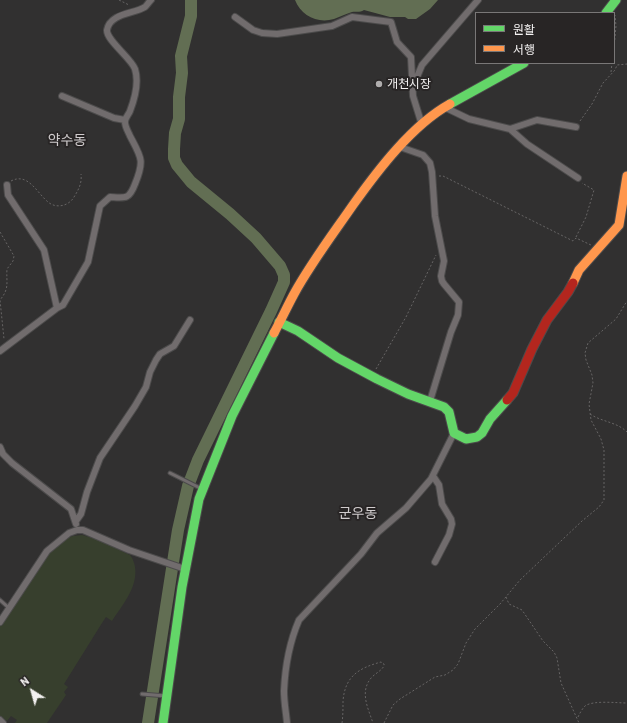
<!DOCTYPE html>
<meta charset="utf-8">
<style>
body{margin:0}
#map{position:relative;width:627px;height:723px;overflow:hidden;background:#313030;font-family:Barlow,"Noto Sans KR",sans-serif}
canvas{display:block}
.legend{position:absolute;left:475px;top:12px;width:140px;height:52px;box-sizing:border-box;background:#282525;border:1px solid #797777;margin:0;padding:5px 7px;list-style:none;font-size:12px;color:#f3f1f1}
.legend li{display:flex;align-items:center;gap:8px;height:20px}
.legend b{width:20px;border:1px solid #797777}
.north{position:absolute;left:12px;top:671px;width:40px;height:40px;-webkit-text-stroke:3px #282525;paint-order:stroke;rotate:323deg;font-size:11px;font-weight:700;line-height:16px;text-align:center;color:#f3f1f1}
.north::after{content:'';display:block;margin:auto;width:14px;height:18px;background:#f3f1f1;clip-path:polygon(50% 0,100% 100%,50% 72%,0 100%)}
</style>
<div id="map">
<canvas width="627" height="723"></canvas>
<ul class="legend">
<li><b style="height:5px;background:#63d668"></b>원활</li>
<li><b style="height:5px;background:#ff974d"></b>서행</li>
</ul>
<div class="north">N</div>
</div>
<script>
const g = document.querySelector('canvas').getContext('2d');
g.lineJoin = 'round';
function fill(path, color) { g.fillStyle = color; g.fill(path, 'evenodd'); }
function stroke(path, color, width, dash) { g.strokeStyle = color; g.lineWidth = width; g.lineCap = dash ? 'butt' : 'round'; g.setLineDash(dash || []); g.stroke(path); }
function label(font, color, halo, rows, align = 'center') {
  g.font = font + ' Barlow,"Noto Sans KR",sans-serif'; g.lineWidth = 4; g.setLineDash([]); g.textBaseline = 'middle'; g.strokeStyle = halo; g.fillStyle = color; for (const [text, x, y, turn = 0] of rows) {
    g.save(); g.translate(x, y); g.rotate((+turn || 0) * Math.PI / 180); g.textAlign = isNaN(turn) ? turn : align; if (halo) g.strokeText(text, 0, 0); g.fillText(text, 0, 0); g.restore();
  }
}
fill(new Path2D(`
 M82,535L96,539L130,555C133,559 134,562 135,567C138,587 123,604 112,621L106,617L102,623L64,684L68,687L64,692L66,695L47,723H15L17,720L11,716L7,721L0,716V626L47,554L65,539L73,536Z`), '#373f2d');
fill(new Path2D(`
 M295,0H438L430,9L416,19H408L405,17H390L364,10C359,13 356,11 352,12C345,14 340,17 334,19C318,24 301,16 295,0Z`), '#626e53');
stroke(new Path2D(`
 M148,723L178,530L188,486L198,460L271,311L284,282V275L280,266L256,238L230,214L191,182L177,165L174,158V149L175,133L179,119V97L182,73L181,56L191,16V0`), '#626e53', 12);
const lane = new Path2D(`
 M170,473L202,489
 M0,600L9,608
 M142,694L166,696`);
const street = new Path2D(`
 M235,17L253,30L262,33L277,34L332,26L352,17L391,22L397,42L411,57L413,96L422,125
 M414,84L422,65L478,0
 M62,96L114,118L125,120
 M444,107L469,119L510,129L527,144L578,178
 M510,129L537,120L576,127
 M400,147L423,155L430,163L432,172L435,216L444,261L441,276L442,281L444,284L459,302L458,315L451,332L430,401
 M7,185L8,195L44,250L57,308
 M0,351L57,308L63,305L88,262L100,206L110,197C125,198 129,200 135,184C145,160 141,157 130,136C128,131 125,127 125,122C125,118 129,114 130,111C135,98 139,82 135,69C131,58 106,40 107,30C110,13 134,14 145,7C147,5 149,2 151,0
 M0,447L3,454L12,463L71,509L76,524
 M433,476L439,485L442,504L451,519L452,524L449,535L435,562
 M76,521L81,514L87,492L100,458L135,406L146,387L150,372L156,360L160,354L174,346L190,320
 M0,622L47,551L69,533L77,530H83L129,550L185,569
 M0,720L3,723
 M287,723C286,712 284,702 284,691C285,668 290,641 299,620L361,554L377,533L406,508L431,479L454,433`);
const fast = new Path2D(`
 M606,13L616,0
 M450,104L524,63
 M279,322L298,331L338,358L377,379L408,394L444,407L449,412L454,433L466,439L477,437L482,433L490,419L507,400
 M163,723L182,587L199,499L232,416L274,333`);
const slow = new Path2D(`
 M573,283L579,270L619,225L627,176
 M274,333C281,320 287,307 294,294C311,263 333,234 353,205C378,170 412,125 450,104`);
const jam = new Path2D(`
 M507,400L513,393L532,349L547,320L568,292L573,283`);
stroke(lane, '#4c4b4b', 5);
stroke(street, '#4c4b4b', 8);
stroke(fast, '#4c4b4b', 11);
stroke(slow, '#4c4b4b', 11);
stroke(jam, '#4c4b4b', 11);
stroke(new Path2D(`
 M119,0L129,5
 M614,48L616,26L615,15
 M611,72L612,63
 M580,121L592,104L603,83L615,70L617,65L627,64
 M439,176H443L573,241L576,238L591,245
 M11,181C28,172 37,193 48,202C56,209 69,206 74,197C79,189 82,183 81,174
 M0,232L14,256L13,261L7,269C6,282 10,288 0,300L4,339
 M576,237L586,217L594,190L582,183
 M376,369L406,317L436,255
 M590,414C602,422 617,422 627,432
 M506,597L509,604L522,610L543,641L554,652L557,658L561,683L579,723
 M578,717C580,713 582,709 585,706C593,700 617,703 627,703
 M342,723C343,716 343,708 343,701C345,676 359,668 381,662L384,664V666C381,671 376,673 372,677C359,691 368,708 373,723
 M384,723L393,705L400,699L435,677L445,675L453,670L458,664L466,643L475,629L500,604L520,580L582,521L599,507L604,500V450L601,439L591,420L589,404L593,383L592,375L586,360L585,353L588,343L616,319L627,301`), '#676565', 1, [2, 2]);
stroke(lane, '#716c6d', 3);
stroke(street, '#716c6d', 6);
stroke(fast, '#63d668', 9);
stroke(slow, '#ff974d', 9);
stroke(jam, '#b3261e', 9);
for (const [x, y, r, color] of [
 [379,84,4,"#afadad"]
]) { const dot = new Path2D(); dot.arc(x, y, r, 0, 2 * Math.PI); g.fillStyle = color; g.fill(dot); stroke(dot, '#282525', 1.5); }
label('12px', '#f3f1f1', '#282525', [
 ["개천시장",387,84]
], 'left');
label('14px', '#d0cccd', '#282525', [
 ["약수동",67,140],
 ["군우동",358,513]
]);
</script>
